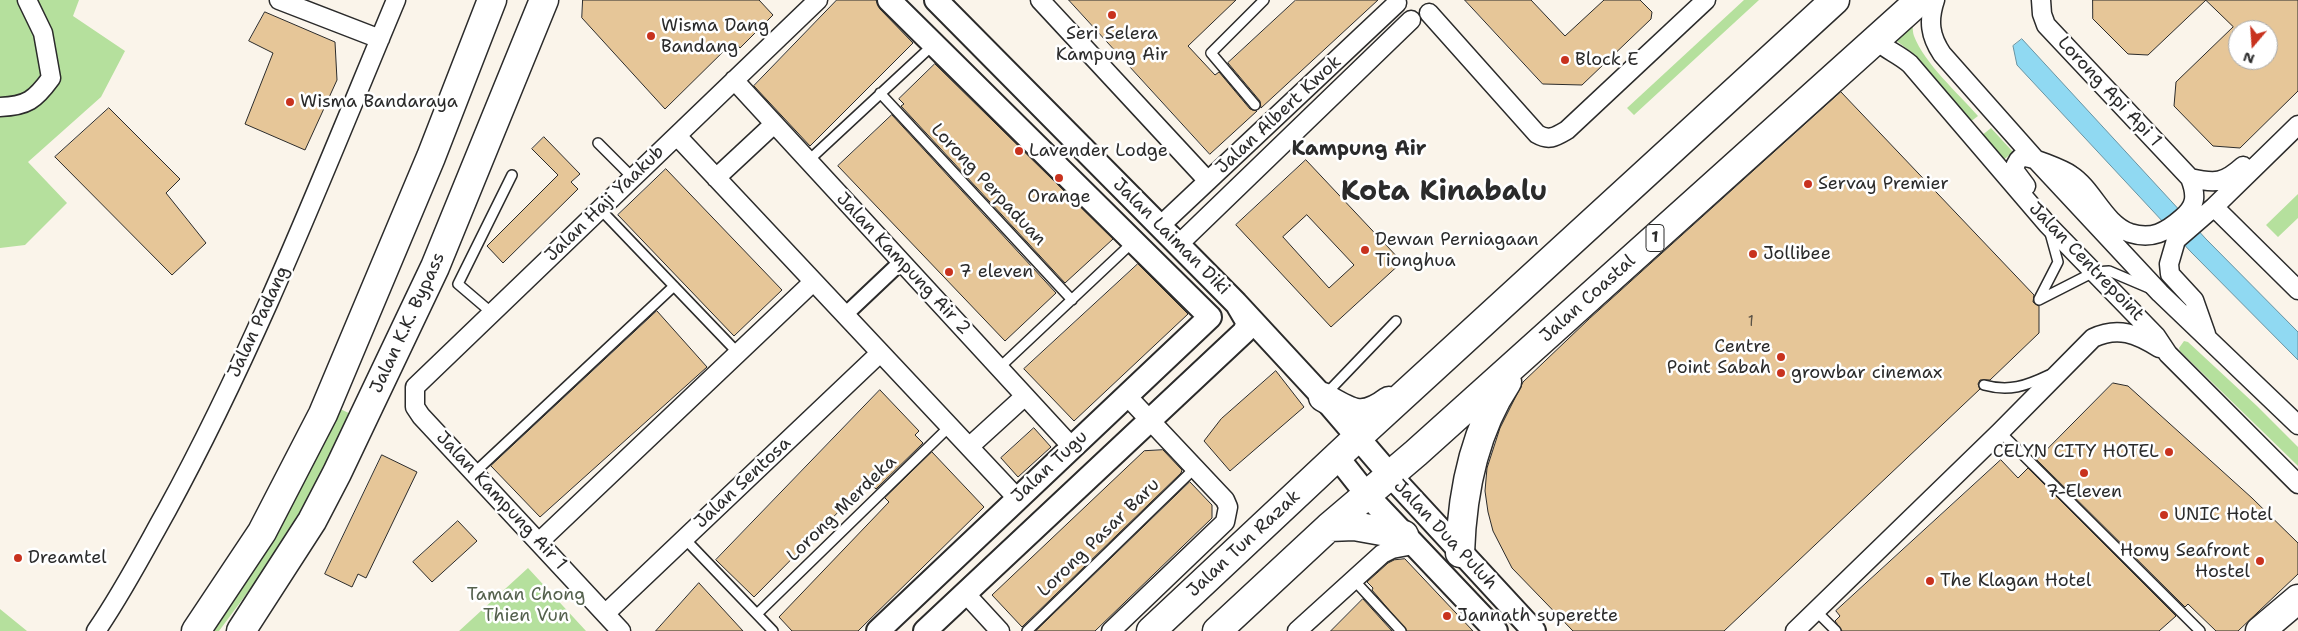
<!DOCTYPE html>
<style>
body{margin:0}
#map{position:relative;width:2298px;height:631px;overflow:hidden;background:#faf4ea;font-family:"Shantell Sans",sans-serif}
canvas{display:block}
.north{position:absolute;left:2228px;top:20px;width:50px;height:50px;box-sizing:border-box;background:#fff;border:1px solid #aaa;border-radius:50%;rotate:198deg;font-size:14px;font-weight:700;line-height:20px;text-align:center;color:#2b2b2b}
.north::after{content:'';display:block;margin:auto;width:18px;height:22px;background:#c8321e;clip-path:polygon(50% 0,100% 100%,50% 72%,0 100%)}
</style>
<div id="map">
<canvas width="2298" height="631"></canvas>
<div class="north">N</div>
</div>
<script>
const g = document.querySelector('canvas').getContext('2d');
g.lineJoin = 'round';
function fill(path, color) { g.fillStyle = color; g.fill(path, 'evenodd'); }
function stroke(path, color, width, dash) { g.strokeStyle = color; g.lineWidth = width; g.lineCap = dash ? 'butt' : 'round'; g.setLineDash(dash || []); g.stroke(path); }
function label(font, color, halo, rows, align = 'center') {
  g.font = font + ' "Shantell Sans",sans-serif'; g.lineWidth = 5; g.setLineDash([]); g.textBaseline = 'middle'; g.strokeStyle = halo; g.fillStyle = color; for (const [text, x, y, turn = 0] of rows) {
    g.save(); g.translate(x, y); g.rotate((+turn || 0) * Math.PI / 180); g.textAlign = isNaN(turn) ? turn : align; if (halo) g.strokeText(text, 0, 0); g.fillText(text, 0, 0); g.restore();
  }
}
fill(new Path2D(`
 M0,0H79L73,16L125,51L101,97L28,162L67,203L25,245L0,248Z
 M1744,0H1759L1634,115L1627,108Z
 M1912,16C1913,22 1912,30 1914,36C1924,63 1959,94 1978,116L1970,122L1914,54L1894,39Z
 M1991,128L2013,152L2001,162L1981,136Z
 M2298,194V218L2278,237L2266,225Z
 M2184,341L2188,342L2257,406L2298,447V466L2180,351L2179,348Z
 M338,408L353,415L298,519L279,550L219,631H213L269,543Z
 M528,568L586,631H459Z
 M0,609L27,631H0Z`), '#b5e09d');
const water = new Path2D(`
 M2022,39L2206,239L2298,332V360L2191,252L2017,65L2013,46Z`);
fill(water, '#90d9f2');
stroke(water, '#6893a2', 1);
const building = new Path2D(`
 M583,0H759L773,15L740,48L734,41L665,109L582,18Z
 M837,0H876L880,9L913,43L810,146L754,86Z
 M1069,0H1236L1188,46L1215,75L1219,72L1250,109L1257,111L1210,154Z
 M1296,0H1378L1261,108L1260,101L1228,63Z
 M1465,0H1531L1565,36L1604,0H1640L1652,12L1651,19L1582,85L1543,84Z
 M2093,0H2206L2148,55L2128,54L2093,19Z
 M2206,0H2298V91L2240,148L2213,146L2174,106L2176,82L2233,27ZM2238,30H2268V60H2238Z
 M265,12L335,42L337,80L305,150L245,124L273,53L249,41Z
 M935,64L1113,239L1065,283L901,106L904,104L899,99Z
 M1841,92L2034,295L2033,302L2039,306V333L1990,380H1980L1978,384L1980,389L1724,631H1573L1512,568L1493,531L1488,512L1485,491L1487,468L1500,428L1523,382L1589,319Z
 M109,108L180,179L166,193L206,243L172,275L55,157Z
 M892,115L1056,293L1005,341L838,166Z
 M544,137L580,174L571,182L578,189L503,263L487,246L558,175L532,149Z
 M1306,160L1402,262L1331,327L1236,225ZM1307,215L1354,265L1329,288L1283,237Z
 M666,169L782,290L734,336L618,215Z
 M1138,264L1188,314L1074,421L1024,369Z
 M657,311L707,367L540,517L491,466Z
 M1276,371L1304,407L1230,471L1204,441L1221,419Z
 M2113,383L2128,386L2252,498L2298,543V574L2238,631H2216L2188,604L2185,607L2037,460Z
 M880,390L919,431L915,435L923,443L876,489L868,482L754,597L716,560Z
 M1034,428L1051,447L1018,477L1001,458Z
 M1163,450L1182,470L1181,473L1022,627L992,595L1144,451Z
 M932,452L984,507L858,631H792L779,617L889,502L885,498Z
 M382,455L417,472L366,578L358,574L352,587L325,574Z
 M2001,460L2018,478L2028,468L2176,616L2159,631H1842L1835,621L1840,616L1836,611Z
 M1190,482L1212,505V518L1095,631H1036Z
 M458,521L477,541L432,582L413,562Z
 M1405,559L1473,631H1407L1372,590L1373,588L1367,582L1388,563L1394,560Z
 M699,583L743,631H656Z
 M1363,599L1392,631H1331Z`);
fill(building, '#e6c698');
stroke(building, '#2b2b2b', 1);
const service = new Path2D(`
 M880,93L1072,300
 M1255,105L1211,53L1264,0
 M598,143L633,178
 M808,161L934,44
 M600,209L738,353
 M2039,299L2058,262L2050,233
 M2039,300L2094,272L2109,271L2149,288
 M492,313L458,284L512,175
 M999,368L1133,242
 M1984,385C2009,392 2026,386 2049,375
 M1325,395L1396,321
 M2000,432L2200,631
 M474,473L674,286
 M684,538L773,631
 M1353,579L1401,631
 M1816,611L1836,631
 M757,614L949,427
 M1027,631L1194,469`);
const pedestrian = new Path2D(`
 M845,315L901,262`);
const minor = new Path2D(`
 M279,0L380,39
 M1040,0L1208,181
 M1935,0C1928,21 1930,36 1942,54L2036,160L2160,293L2298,425
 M1429,13L1537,134C1549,141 1555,137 1567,130L1706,0
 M1876,40C1886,50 1899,54 1910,64L2047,224L2156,336L2168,354L2298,484
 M734,80L1072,447
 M0,107C27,106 35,100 51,78L43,33L27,0
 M677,136L1017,498
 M716,178L774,124
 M2190,178C2216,184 2224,183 2243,166
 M2026,186L2014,170C2015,166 2017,159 2022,157C2028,155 2064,170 2071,175C2093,189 2104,224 2130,233C2152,240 2166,232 2182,218C2196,206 2197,196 2190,178L2046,25L2042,14L2041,0
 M2214,207L2298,290
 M1160,226L1397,3
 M1179,244L1411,20
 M2206,334L2194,300L2170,274L2169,264L2176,240L2214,207L2298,125
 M969,447L1025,396
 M539,542L813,282
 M965,593L1000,631
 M606,613L880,353
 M96,631C123,592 144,551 167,510C256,347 324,172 396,0
 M621,631L421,416L415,407V387L818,0
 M1111,631L1225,522L1228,507L1225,500L1127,396
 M1297,631L1382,554L1392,549L1413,545
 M1795,631L2000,432L2093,338C2118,326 2137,334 2159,348`);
const tertiary = new Path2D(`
 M936,0L1236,303L1323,397L1390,475L1534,631
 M1338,458L1368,496L1496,631
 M878,631L1210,317L889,0
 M925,631L1244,332L1248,323L1238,306`);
const primary = new Path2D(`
 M196,631L262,532L323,414L431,157L492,0
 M241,631L312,521L337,473L435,267L544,0
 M2260,631L2298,599`);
const trunk = new Path2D(`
 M1323,397C1351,413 1361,422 1389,401
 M1329,527L1354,526L1404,535
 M1460,553C1462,493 1473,433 1507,382
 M1151,631L1358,437L1835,0
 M1217,631L1329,527L1416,453L1920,0`);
stroke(service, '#2b2b2b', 12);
stroke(pedestrian, '#2b2b2b', 18);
stroke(minor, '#2b2b2b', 21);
stroke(tertiary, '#2b2b2b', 26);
stroke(primary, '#2b2b2b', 31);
stroke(trunk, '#2b2b2b', 31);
stroke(service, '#fff', 9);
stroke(pedestrian, '#fff', 14);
stroke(minor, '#fff', 18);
stroke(tertiary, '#fff', 22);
stroke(primary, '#fff', 28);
stroke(trunk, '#fff', 28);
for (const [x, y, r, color] of [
 [1112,15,5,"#c8321e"],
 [651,36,5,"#c8321e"],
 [1565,60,5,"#c8321e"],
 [290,102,5,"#c8321e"],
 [1019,151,5,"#c8321e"],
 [1059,178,5,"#c8321e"],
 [1808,184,5,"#c8321e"],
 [1365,250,5,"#c8321e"],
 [1753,254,5,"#c8321e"],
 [949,272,5,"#c8321e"],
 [1781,357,5,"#c8321e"],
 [1781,373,5,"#c8321e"],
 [2169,452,5,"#c8321e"],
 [2084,473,5,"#c8321e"],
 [2164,515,5,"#c8321e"],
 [18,558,5,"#c8321e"],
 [2260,561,5,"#c8321e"],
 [1930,581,5,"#c8321e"],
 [1447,616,5,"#c8321e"]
]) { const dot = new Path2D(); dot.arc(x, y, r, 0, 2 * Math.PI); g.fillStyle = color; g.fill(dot); stroke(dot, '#fff', 2); }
label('15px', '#5a5246', null, [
 ["1",1751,322]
]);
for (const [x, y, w] of [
 [1655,238,18]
]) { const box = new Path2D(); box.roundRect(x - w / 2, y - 13.5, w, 27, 4); g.fillStyle = '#fff'; g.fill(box); stroke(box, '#2b2b2b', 1); }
label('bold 16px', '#2b2b2b', null, [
 ["1",1655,238]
]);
label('18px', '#2b2b2b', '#fff', [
 ["Wisma Dang",661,26],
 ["Bandang",661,47],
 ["Seri Selera",1112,34,"center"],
 ["Kampung Air",1112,55,"center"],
 ["Block E",1575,60],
 ["Wisma Bandaraya",300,102],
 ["Lavender Lodge",1029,151],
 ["Servay Premier",1818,184],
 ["Orange",1059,197,"center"],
 ["Dewan Perniagaan",1375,240],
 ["Tionghua",1375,261],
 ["Jollibee",1763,254],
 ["7 eleven",959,272],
 ["Centre",1771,347,"right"],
 ["Point Sabah",1771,368,"right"],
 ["growbar cinemax",1791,373],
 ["CELYN CITY HOTEL",2159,452,"right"],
 ["7-Eleven",2084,492,"center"],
 ["UNIC Hotel",2174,515],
 ["Homy Seafront",2250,551,"right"],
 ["Hostel",2250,572,"right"],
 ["Dreamtel",28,558],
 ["The Klagan Hotel",1940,581],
 ["Jannath superette",1457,616]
], 'left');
label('18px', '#2b2b2b', '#fff', [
 ["Lorong Api Api 1",2109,92,47],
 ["Jalan Albert Kwok",1279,115,-43],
 ["Lorong Perpaduan",988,185,47],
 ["Jalan Haji Yaakub",605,204,-44],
 ["Jalan Laiman Diki",1171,237,45],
 ["Jalan Centrepoint",2086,262,46],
 ["Jalan Kampung Air 2",903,264,47],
 ["Jalan Coastal",1588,299,-42],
 ["Jalan Padang",259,322,-65],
 ["Jalan K.K. Bypass",408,323,-65],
 ["Jalan Tugu",1050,467,-43],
 ["Jalan Sentosa",743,483,-43],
 ["Jalan Kampung Air 1",501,501,47],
 ["Lorong Merdeka",842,509,-44],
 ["Jalan Dua Puluh",1445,535,47],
 ["Lorong Pasar Baru",1099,538,-44],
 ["Jalan Tun Razak",1244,544,-43]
]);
label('18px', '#54614d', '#fff', [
 ["Taman Chong",526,595],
 ["Thien Vun",526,616]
]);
label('bold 20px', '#2b2b2b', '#fff', [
 ["Kampung Air",1359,150]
]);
label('bold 28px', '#2b2b2b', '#fff', [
 ["Kota Kinabalu",1444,193]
]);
</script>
